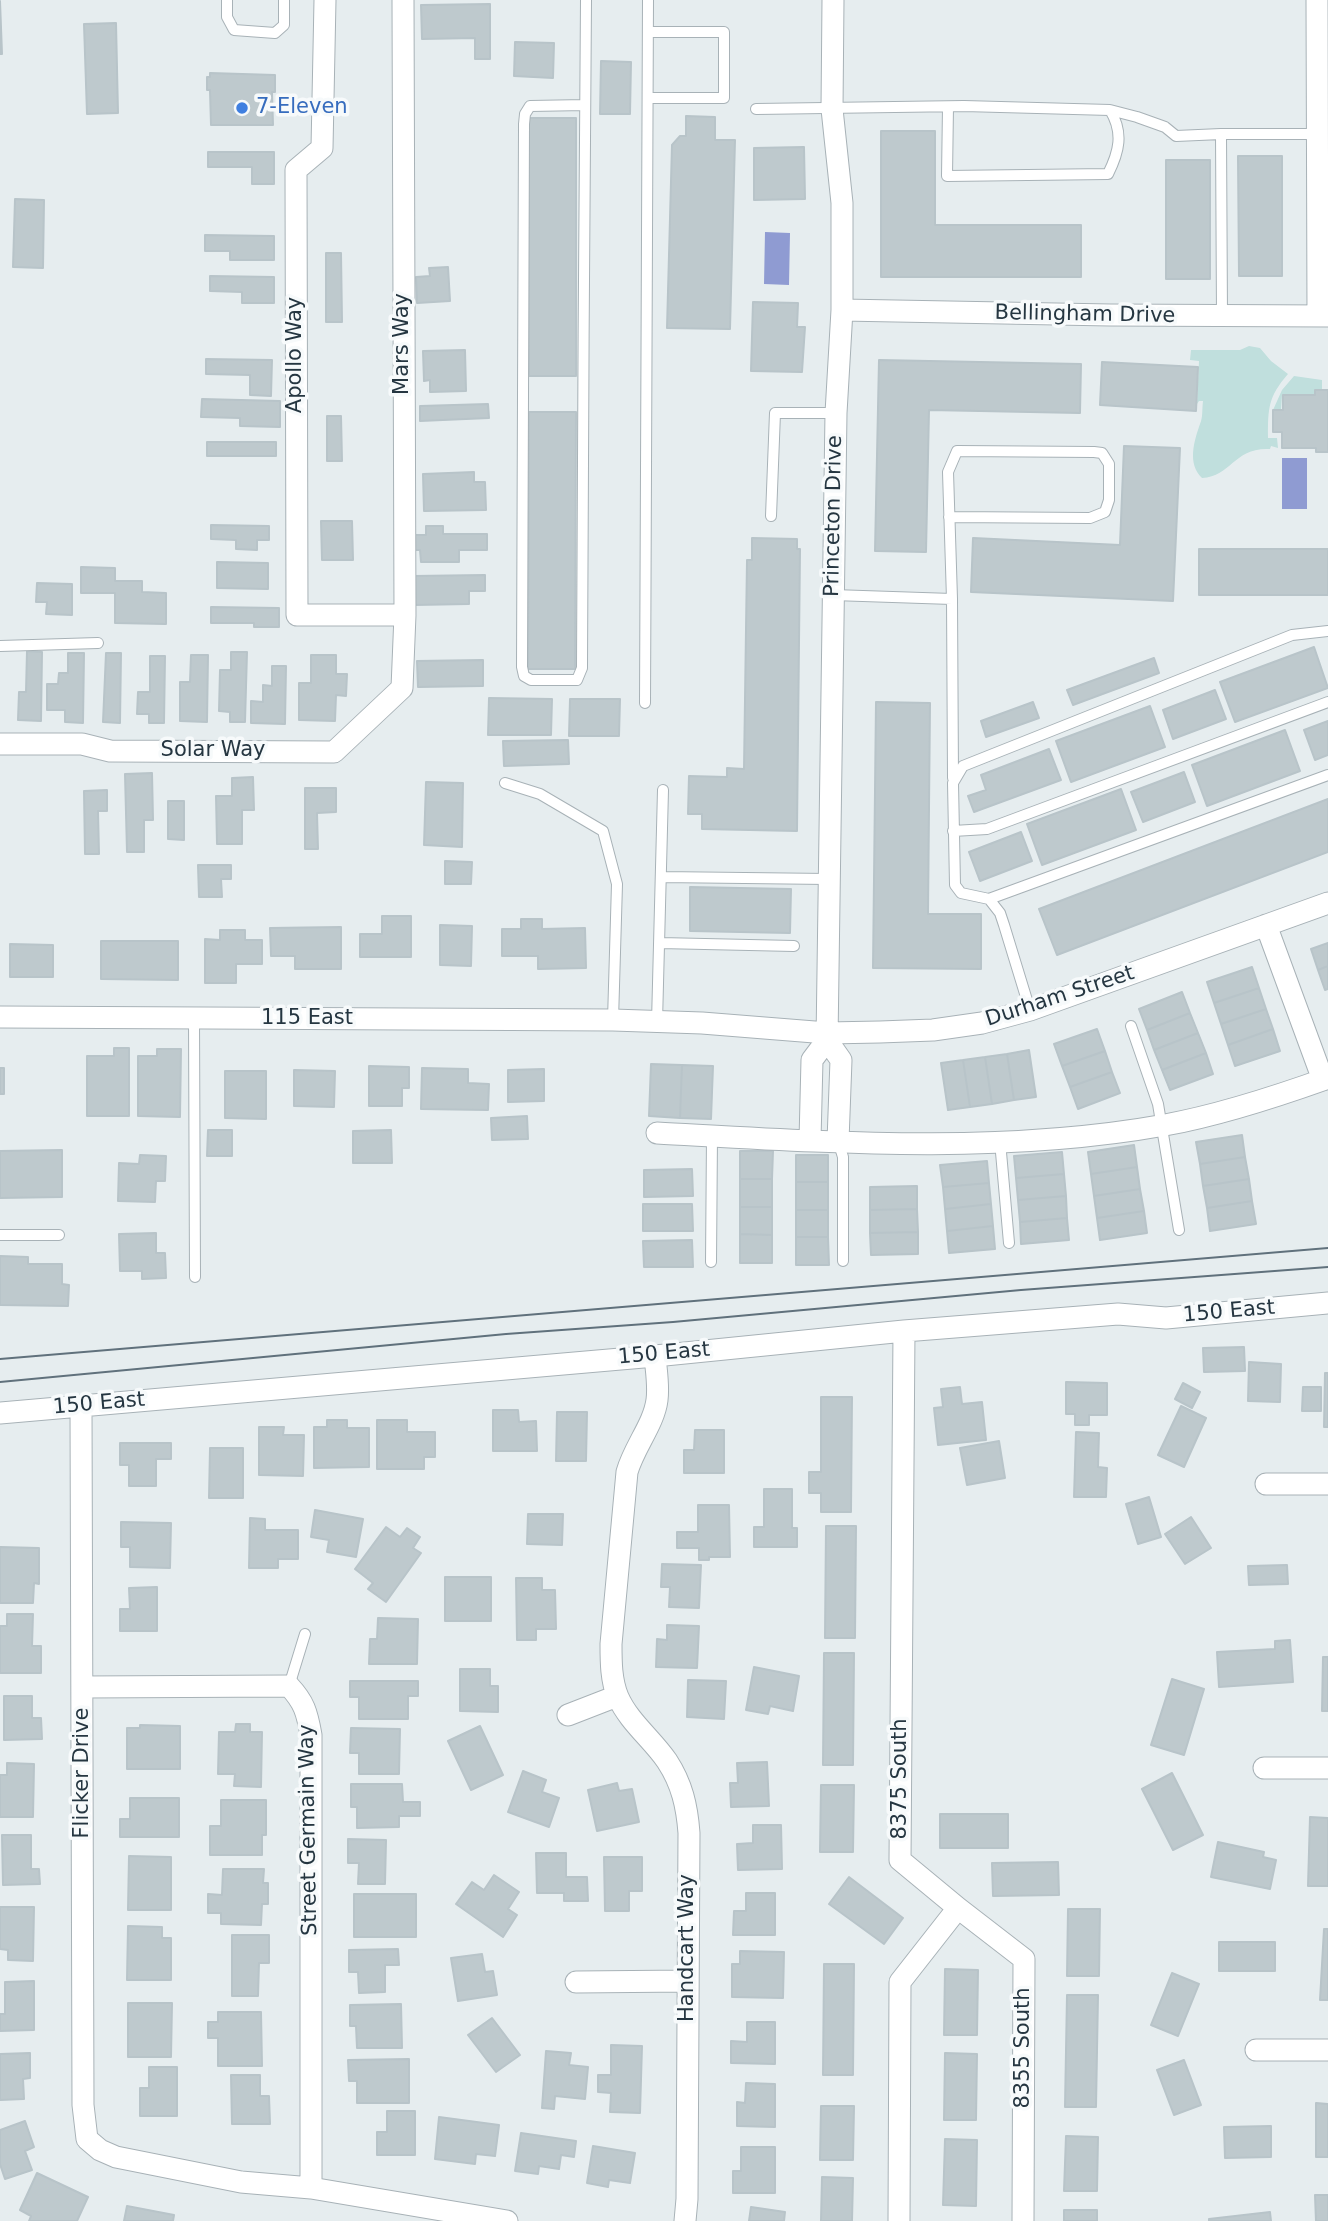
<!DOCTYPE html>
<style>
body{margin:0}
canvas{display:block;background:#e6edef}
</style>
<canvas width="1328" height="2221"></canvas>
<script>
const g = document.querySelector('canvas').getContext('2d');
g.lineJoin = 'round';
function fill(path, color) { g.fillStyle = color; g.fill(path, 'evenodd'); }
function stroke(path, color, width, dash) { g.strokeStyle = color; g.lineWidth = width; g.lineCap = dash ? 'butt' : 'round'; g.setLineDash(dash || []); g.stroke(path); }
function label(font, color, halo, rows, align = 'center') {
  g.font = font + ' "DejaVu Sans",sans-serif'; g.lineWidth = 7; g.setLineDash([]); g.textBaseline = 'middle'; g.strokeStyle = halo; g.fillStyle = color; for (const [text, x, y, turn = 0] of rows) {
    g.save(); g.translate(x, y); g.rotate((+turn || 0) * Math.PI / 180); g.textAlign = isNaN(turn) ? turn : align; if (halo) g.strokeText(text, 0, 0); g.fillText(text, 0, 0); g.restore();
  }
}
fill(new Path2D(`
 M1249,346L1260,348L1271,361L1288,374C1268,397 1268,408 1268,438H1277L1278,448L1271,446L1270,449C1234,447 1232,476 1202,478C1187,464 1194,441 1200,424C1203,418 1202,408 1203,401H1199L1197,404L1199,361L1190,360L1191,350H1240Z
 M1294,376L1322,380V390L1315,391V395H1282L1281,410H1273L1282,390Z`), '#c0dfdd');
fill(new Path2D(`
 M765,232L790,233L789,285L764,284Z
 M1282,458H1307V509H1282Z`), '#8f9bd2');
const building = new Path2D(`
 M0,1L2,54H0Z
 M490,4V59H475V38L422,39L421,5Z
 M116,23L118,113L87,114L84,24Z
 M515,42L554,43L553,78L514,76Z
 M601,61L631,62L630,114H600Z
 M210,73L275,75V92H272L273,125H211L210,90H207V77H210Z
 M686,116L715,117V140H735L730,329L667,328L672,145L680,136H686Z
 M529,118H576V376H529Z
 M881,131H935V225H1081V277H881Z
 M804,147L805,199L754,200V148Z
 M208,152H274V184H252V167H208Z
 M1238,156H1282V276H1239Z
 M1166,160H1210V279H1166Z
 M15,199L44,200L43,268L13,267Z
 M205,235L274,236V260H230V251H205Z
 M326,253H341L342,322H326Z
 M448,267L450,301L417,303L416,277L430,276L429,268Z
 M210,276L274,277V303H242V292L210,291Z
 M753,302L798,303L797,327H805L802,372L751,371Z
 M465,350L466,391L430,392V380L424,381L423,351Z
 M206,359L272,360L271,396L250,395V375L206,374Z
 M879,360L1081,364L1080,413L929,410L926,552L875,551Z
 M1102,362L1198,367L1196,411L1100,405Z
 M1315,390H1328V452H1316V448H1282V432H1273V410H1283V395H1315Z
 M202,399L280,401V427L240,426V418L201,417Z
 M488,404L489,418L420,421V406Z
 M529,412H576L575,669H528Z
 M327,416H341L342,461H327Z
 M207,442H276V456H207Z
 M1124,446L1180,448L1173,601L971,592L973,538L1120,545Z
 M474,472V482H485L486,510L424,511L423,474Z
 M321,521H352L353,560H322Z
 M211,525L269,526V540H257V550L236,549V540L211,539Z
 M426,526H443V534H487V550H459V562H421L420,550H413L412,535H426Z
 M752,538L797,539V549H800L797,831L702,829V814H688L689,776L727,777V768L744,769L747,560H752Z
 M1199,549H1328V595H1199Z
 M217,562L268,563V589L217,588Z
 M81,567L115,568V581H142V592L166,593V624L115,623V593H81Z
 M485,575V591H469V604L414,605L413,576Z
 M37,583L72,584V615L46,614L47,602H36Z
 M211,607L279,608V627H254V623H211Z
 M1314,647L1328,688L1235,722L1220,682Z
 M27,651L42,652L41,721L18,720L19,692H26Z
 M231,652H247L245,722H230V712L219,711L220,670H231Z
 M68,653H84L83,723L65,722V710H47V684H58L59,673H68Z
 M106,653H121L120,723L103,722Z
 M191,655H208L207,722L180,721V682H190Z
 M311,655H336V674H347L346,696L336,695L335,721L299,720V683H311Z
 M150,656H165L164,723H149V714H137L138,692H150Z
 M1154,658L1159,673L1073,705L1067,690Z
 M483,660V686L418,687L417,661Z
 M272,666H286L285,724L251,723V701L263,702V685L272,686Z
 M1215,690L1226,719L1173,739L1163,710Z
 M489,698L552,699L551,735H488Z
 M570,699H620L619,736H569Z
 M876,702L930,703L928,914H981V969L873,968Z
 M1033,702L1039,718L986,737L981,721Z
 M1150,706L1165,747L1071,782L1056,741Z
 M1328,721V755L1315,760L1304,730Z
 M1285,730L1300,771L1207,806L1192,765Z
 M568,740L569,764L504,766L503,741Z
 M1049,749L1061,780L974,812L968,796L986,790L981,775Z
 M1184,772L1195,802L1143,822L1131,792Z
 M152,773L153,820H144V852H127L125,774Z
 M253,777L254,810H242V844H217L216,796H232V778Z
 M426,782L463,783L462,847L424,845Z
 M305,788H336V812L317,813L318,849H305Z
 M1121,789L1136,830L1042,865L1027,824Z
 M107,790V811H98L99,854H85L84,791Z
 M1328,799V852L1057,955L1039,909Z
 M168,801H184V840L168,839Z
 M1021,832L1032,861L980,881L969,852Z
 M445,861L472,862L471,884H445Z
 M198,865H231V879H221L222,897H199Z
 M690,887L791,889L790,933L690,931Z
 M382,916H411V957H360V934H382Z
 M521,919H542V929L585,928L586,968L538,969V956H502V929H521Z
 M440,925L472,926L471,966L440,965Z
 M341,927V969H295V956H271L270,928Z
 M220,930H245V940H262V964H236V983H205V939L220,940Z
 M101,941H178V980L101,979Z
 M1328,943V966L1318,970L1311,949Z
 M10,944L53,945V977H10Z
 M1328,966V989L1325,990L1318,970Z
 M1252,967L1259,988L1214,1003L1207,982Z
 M1259,988L1266,1009L1221,1024L1214,1003Z
 M1182,992L1190,1013L1147,1030L1139,1009Z
 M1266,1009L1273,1029L1228,1045L1221,1024Z
 M1190,1013L1198,1033L1154,1050L1147,1030Z
 M1097,1029L1105,1051L1062,1066L1054,1044Z
 M1273,1029L1280,1051L1235,1066L1228,1045Z
 M1198,1033L1206,1053L1162,1070L1154,1050Z
 M114,1048H129V1116H87V1056H114Z
 M157,1049H181L180,1117L138,1116V1056H157Z
 M1029,1050L1036,1097L1014,1100L1007,1054Z
 M1105,1051L1112,1072L1070,1087L1062,1066Z
 M1206,1053L1213,1074L1170,1090L1162,1070Z
 M1007,1054L1014,1100L992,1104L985,1057Z
 M985,1057L992,1104L970,1107L963,1060Z
 M963,1060L970,1107L948,1110L941,1063Z
 M651,1064L682,1065L680,1118L649,1116Z
 M682,1065L713,1066L711,1119L680,1118Z
 M369,1066L409,1067V1088H402V1106H369Z
 M0,1068H4V1094H0Z
 M422,1068L468,1069V1083L489,1084L488,1110L421,1109Z
 M544,1069V1101L508,1102V1070Z
 M294,1070L335,1071L334,1107L294,1106Z
 M225,1071H266V1119L225,1118Z
 M1112,1072L1120,1093L1078,1109L1070,1087Z
 M527,1116L528,1139L492,1140L491,1118Z
 M208,1130H232V1156H207Z
 M391,1130L392,1163H353V1131Z
 M1242,1135L1245,1157L1200,1164L1196,1142Z
 M1134,1145L1137,1167L1091,1174L1088,1152Z
 M62,1150V1197L0,1198V1151Z
 M740,1151H773L772,1179H740Z
 M1062,1152L1064,1174L1016,1178L1014,1156Z
 M140,1155L166,1156L165,1181H156L155,1202L118,1201L119,1163L139,1164Z
 M796,1155H828V1182H796Z
 M1245,1157L1249,1179L1203,1186L1200,1164Z
 M987,1161L989,1183L943,1187L940,1165Z
 M1137,1167L1140,1189L1094,1196L1091,1174Z
 M692,1169L693,1196L644,1197V1170Z
 M1064,1174L1066,1196L1018,1200L1016,1178Z
 M740,1179H772V1207H740Z
 M1249,1179L1252,1201L1207,1208L1203,1186Z
 M796,1182H828V1210H796Z
 M989,1183L991,1204L945,1209L943,1187Z
 M917,1186V1209L870,1210V1187Z
 M1140,1189L1144,1211L1097,1218L1094,1196Z
 M1066,1196L1067,1218L1020,1222L1018,1200Z
 M1252,1201L1256,1224L1210,1231L1207,1208Z
 M643,1204H692L693,1231H643Z
 M991,1204L993,1226L947,1231L945,1209Z
 M740,1207H772V1235L740,1234Z
 M917,1209L918,1232L870,1233V1210Z
 M796,1210H828V1237H796Z
 M1144,1211L1147,1233L1100,1240L1097,1218Z
 M1067,1218L1069,1240L1021,1244L1020,1222Z
 M993,1226L995,1249L949,1253L947,1231Z
 M918,1232V1254L871,1255L870,1233Z
 M156,1233V1253H165L166,1278L142,1279V1271H120L119,1234Z
 M740,1234L772,1235V1263H740Z
 M796,1237H828L829,1265H796Z
 M692,1240L693,1267H644L643,1241Z
 M0,1256L28,1257V1264H62V1284L69,1285L68,1306L0,1305Z
 M1244,1347L1245,1371L1204,1372L1203,1348Z
 M1249,1362L1281,1364L1280,1402L1248,1401Z
 M1325,1373H1328V1427H1324Z
 M1066,1382L1107,1383V1415H1089V1425H1075V1414H1066Z
 M1183,1383L1200,1392L1192,1408L1175,1399Z
 M960,1387L962,1404L982,1402L986,1440L938,1445L934,1408L943,1407L941,1389Z
 M1303,1387H1321V1411H1302Z
 M821,1397H852L851,1512H821V1493H809V1472H821Z
 M1181,1406L1206,1418L1184,1467L1158,1455Z
 M493,1410H518L519,1422L536,1421L537,1451H493Z
 M557,1412H587L586,1461H556Z
 M327,1420H347V1428H369V1467L314,1468V1427H327Z
 M377,1420H407V1432H435V1457H424V1469H377Z
 M259,1427H284L283,1435H304L303,1476L259,1475Z
 M695,1430H724V1473H684V1450H694Z
 M1076,1432L1099,1433L1098,1467L1107,1468L1106,1497H1074Z
 M999,1441L1005,1478L967,1485L960,1448Z
 M120,1443H171V1459H156V1486H129V1465H120Z
 M210,1448H243V1498H209Z
 M764,1489H792V1528H797V1547H754V1527H764Z
 M1149,1497L1161,1537L1138,1544L1126,1504Z
 M698,1505H729L730,1557H709V1560H699V1548H677V1532H698Z
 M315,1510L363,1519L356,1557L327,1552L329,1540L311,1537Z
 M528,1514H563L562,1545L527,1544Z
 M1191,1517L1211,1548L1185,1564L1165,1534Z
 M250,1518L265,1519V1530H298V1559H278V1568H249Z
 M121,1522L171,1523L170,1568L130,1567V1547H121Z
 M826,1526H856L855,1638H825Z
 M386,1527L400,1537L407,1528L420,1537L413,1548L421,1553L386,1602L368,1589L373,1583L355,1569Z
 M0,1547L39,1548V1584L34,1583L33,1603H0Z
 M662,1564L701,1565L699,1608L669,1607L670,1587H661Z
 M1287,1565L1288,1584L1249,1585L1248,1566Z
 M445,1577H491V1621H445Z
 M516,1578H542V1590H555L556,1629H536V1640H517Z
 M157,1587V1631H120V1609H130L129,1588Z
 M7,1614H33L32,1646H41V1673H0V1626H7Z
 M378,1618L418,1619L417,1664H369L370,1639H377Z
 M667,1625L699,1626L697,1668L656,1667L657,1639L667,1640Z
 M1290,1640L1293,1682L1219,1687L1217,1652L1275,1649V1641Z
 M824,1653H854L853,1765H823Z
 M1323,1657H1328V1711H1322Z
 M754,1667L799,1676L793,1711L770,1706L768,1714L746,1710Z
 M460,1669H490V1686H498V1712L460,1711Z
 M1172,1679L1204,1689L1184,1755L1151,1745Z
 M688,1680L726,1681L724,1719L687,1717Z
 M350,1681H418V1696H408V1719H359V1697H350Z
 M4,1696H32V1718H41L42,1739L4,1740Z
 M236,1724H250V1732H262L261,1787L234,1786L235,1774H218L219,1732H235Z
 M140,1725L180,1726V1769H127V1728H140Z
 M480,1726L503,1775L471,1790L448,1741Z
 M351,1728L400,1729L399,1774H359V1753H350Z
 M767,1762L769,1806L731,1807L730,1783H738L737,1763Z
 M7,1763L34,1764L33,1817H0V1775H7Z
 M523,1771L546,1780L542,1792L559,1798L549,1827L508,1812Z
 M1172,1773L1203,1835L1173,1850L1142,1789Z
 M617,1783L619,1791L632,1789L639,1822L597,1831L588,1790Z
 M351,1784H402L403,1802H420V1816H399V1827L357,1828V1807H351Z
 M821,1785H854L853,1852H820Z
 M130,1798H179V1837H120V1819H130Z
 M221,1800H266V1835H262V1855H210V1826H221Z
 M940,1814H1008V1848H940Z
 M1310,1817L1328,1818V1886H1308Z
 M753,1825H781L782,1869L738,1870L737,1844L753,1843Z
 M2,1835H31V1869H39L40,1884L3,1885Z
 M348,1839L386,1840L385,1884H358L359,1863H348Z
 M1218,1842L1264,1852L1263,1857L1276,1860L1270,1889L1211,1877Z
 M536,1853H566V1877H587L588,1901H564V1893H537Z
 M129,1856L171,1857V1910H128Z
 M604,1857H642V1891H629V1911H605Z
 M1058,1862L1059,1895L993,1896L992,1863Z
 M223,1869H264L263,1883H268V1904H262L261,1925L221,1924V1913H208V1894L222,1895Z
 M494,1875L519,1892L508,1909L517,1915L503,1937L456,1904L472,1882L484,1890Z
 M849,1877L903,1918L884,1944L829,1904Z
 M746,1893H775V1935H733L734,1911H746Z
 M354,1894H416V1937H354Z
 M0,1907H34L33,1961L8,1960V1950L0,1949Z
 M1068,1909H1100L1099,1976H1067Z
 M128,1926L162,1927V1938H171V1980H127Z
 M1324,1929H1328V2000H1320Z
 M232,1935H269V1963H259L258,1996H232Z
 M1219,1942H1275V1971H1219Z
 M398,1949L399,1965H385V1992L359,1993L358,1972H349V1950Z
 M740,1951L784,1952L783,1998L732,1997V1964H740Z
 M482,1954L485,1972L493,1971L497,1995L458,2001L451,1958Z
 M824,1964H854L853,2075H823Z
 M945,1969L978,1970L977,2035H944Z
 M1172,1973L1199,1984L1178,2036L1151,2025Z
 M34,1981V2030L0,2031V2014H5V1982Z
 M1067,1995H1098L1096,2107H1065Z
 M128,2003H172L171,2057H128Z
 M401,2004L402,2048H357L356,2026H350V2005Z
 M218,2012H261L262,2066H218V2038H208V2022H218Z
 M492,2018L520,2055L496,2072L468,2035Z
 M747,2022H775V2064L731,2063V2041L747,2042Z
 M611,2045L642,2046L640,2113L610,2112L611,2093L598,2092V2075H611Z
 M546,2051L571,2053L569,2065L588,2067L585,2099L555,2096L554,2109L542,2108Z
 M30,2053V2078L23,2079L24,2099L0,2100V2054Z
 M945,2053L977,2054L976,2120H944Z
 M409,2059V2103H357V2081H349L348,2060Z
 M1184,2060L1201,2105L1174,2115L1157,2070Z
 M149,2067H177V2116H140V2088H149Z
 M231,2075H260V2096H269L270,2124H232Z
 M746,2083L775,2084V2127L737,2126V2102L745,2103Z
 M1316,2103L1328,2104V2157H1316Z
 M821,2106H854L853,2160H820Z
 M387,2111H415V2155H377V2132H387Z
 M439,2117L499,2125L495,2156L476,2154L475,2164L435,2159Z
 M25,2121L34,2147L25,2151L32,2170L5,2179L0,2164V2130Z
 M1271,2126V2157L1225,2158L1224,2127Z
 M521,2133L576,2141L574,2157L561,2155L559,2169L539,2166L538,2174L515,2171Z
 M1066,2136L1098,2137L1097,2191H1064Z
 M945,2139L977,2140L976,2206L943,2205Z
 M593,2146L635,2153L630,2183L609,2180L608,2187L587,2183Z
 M741,2147H775V2193H733V2171H741Z
 M37,2173L88,2197L77,2221H29L31,2216L20,2210Z
 M822,2177L853,2178L852,2221H821Z
 M1315,2195H1328V2221H1316Z
 M127,2206L174,2215L173,2221H124Z
 M751,2207L785,2212L784,2221H749Z
 M1064,2210H1097V2221H1064Z
 M1270,2212L1271,2221H1209V2219Z`);
fill(building, '#bec9cd');
stroke(building, '#b8c4c9', 2);
const lane = new Path2D(`
 M227,0V17L234,30L275,33L284,25V0
 M648,98H724V32H648
 M585,105L530,106L525,114L524,124L522,667L524,676L531,680H577L582,668C582,445 585,223 586,0
 M756,109L964,106L1110,110C1124,133 1119,152 1108,174L947,176L948,107
 M1110,110L1137,117L1165,127L1176,136L1221,134
 M1222,317L1221,134H1318
 M771,516L775,413H836
 M949,517L1090,518L1105,512L1109,500V464L1102,453L1094,452L957,451L948,472L952,599
 M833,595L952,599L953,778
 M0,646L98,643
 M645,703L648,0
 M505,783L540,794L603,831L617,884L613,1020
 M953,831L987,829L1328,702
 M661,877L828,879
 M989,899L1328,775
 M660,943L794,946
 M1030,1010L1004,925L1000,913L989,899L961,893L955,885L953,783L963,766L1292,635L1328,631
 M194,1018L195,1277
 M657,1022L663,790
 M1131,1026L1158,1104L1179,1230
 M838,1141L843,1157V1261
 M1000,1141L1009,1243
 M0,1235H59
 M711,1262L712,1136
 M289,1686L305,1634`);
const street = new Path2D(`
 M325,0L322,148L296,170L297,615H405
 M833,0L832,109L842,203V310L836,413L827,1040L841,1060L838,1141
 M1317,0L1318,316
 M842,310L1110,315L1328,316
 M0,744H82L110,751L334,752L402,688L405,615L403,0
 M1266,925L1323,1080
 M0,1017L613,1020L702,1023L827,1033L880,1032L933,1030L982,1023L1030,1010L1328,903
 M657,1133C825,1142 998,1155 1165,1125C1220,1115 1275,1097 1328,1078
 M810,1140L812,1060L827,1040
 M655,1356C656,1370 659,1385 657,1400C654,1424 634,1447 627,1472L611,1644C611,1661 611,1681 618,1697C629,1722 652,1739 667,1761C682,1784 687,1806 689,1833L687,2199L685,2221
 M81,1406L83,2105L87,2139L100,2150L116,2157L241,2182L311,2188L507,2221
 M0,1413L655,1356L904,1331L1118,1314L1166,1318L1328,1303
 M1266,1484H1328
 M83,1687L289,1686C304,1702 307,1712 311,1735V2188
 M568,1715L617,1696
 M1264,1768H1328
 M958,1908L1024,1959L1023,2221
 M576,1982L688,1981
 M1256,2050H1328
 M899,2221L900,1982L958,1908L900,1860L904,1331`);
stroke(lane, '#a8b2b7', 12);
stroke(street, '#a8b2b7', 23);
stroke(lane, '#fff', 10);
stroke(street, '#fff', 21);
stroke(new Path2D(`
 M0,1359L1328,1248
 M0,1382L506,1334L673,1322L1021,1290L1328,1267`), '#60717c', 2);
for (const [x, y, r, color] of [
 [242,108,7,"#3f7fe0"]
]) { const dot = new Path2D(); dot.arc(x, y, r, 0, 2 * Math.PI); g.fillStyle = color; g.fill(dot); stroke(dot, '#f7fafb', 2.5); }
label('21px', '#366cbe', '#f7fafb', [
 ["7-Eleven",256,108]
], 'left');
label('21px', '#253641', '#f7fafb', [
 ["Bellingham Drive",1085,315,1],
 ["Mars Way",403,344,-90],
 ["Apollo Way",296,355,-90],
 ["Princeton Drive",834,516,-89],
 ["Solar Way",213,751],
 ["Durham Street",1060,997,-18],
 ["115 East",307,1019],
 ["150 East",1229,1312,-5],
 ["150 East",664,1354,-5],
 ["150 East",99,1404,-5],
 ["Flicker Drive",83,1773,-90],
 ["8375 South",901,1779,-90],
 ["Street Germain Way",309,1830,-91],
 ["Handcart Way",688,1948,-90],
 ["8355 South",1024,2048,-90]
]);
</script>
